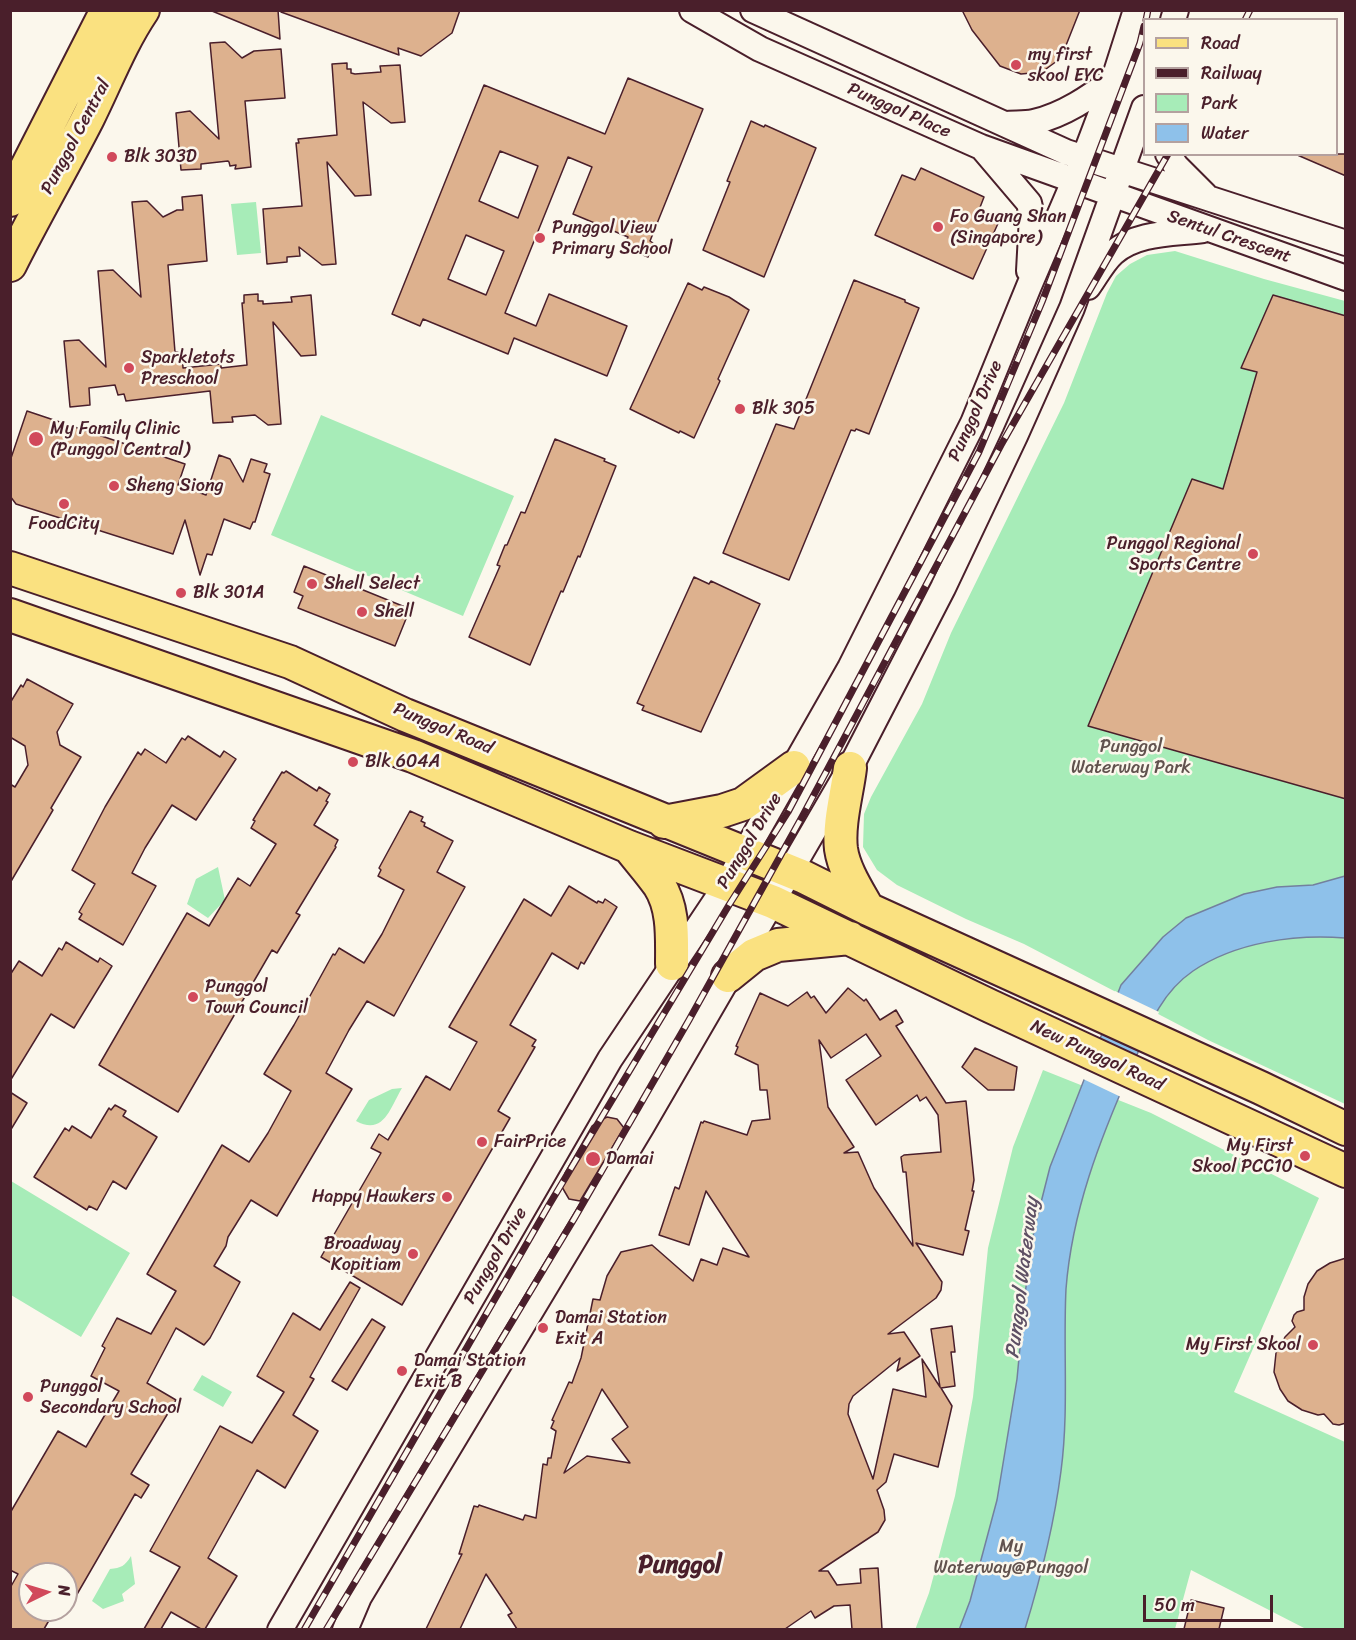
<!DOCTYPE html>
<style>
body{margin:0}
#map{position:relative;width:1356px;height:1640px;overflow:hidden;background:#fbf7ec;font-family:Sriracha,sans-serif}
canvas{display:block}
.frame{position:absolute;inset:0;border:12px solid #4a1f2b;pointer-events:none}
.legend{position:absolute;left:1143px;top:18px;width:195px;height:138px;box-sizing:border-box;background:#fbf7ec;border:2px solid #b4a19f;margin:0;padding:8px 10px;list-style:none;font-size:18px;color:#4a1f2b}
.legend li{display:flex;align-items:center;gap:12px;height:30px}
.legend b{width:30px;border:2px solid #b4a19f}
.north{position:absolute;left:18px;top:1562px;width:60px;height:60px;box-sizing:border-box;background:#fbf7ec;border:2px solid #b4a19f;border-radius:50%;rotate:85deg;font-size:16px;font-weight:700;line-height:24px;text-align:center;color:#4a1f2b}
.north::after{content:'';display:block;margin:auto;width:21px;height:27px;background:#d1495b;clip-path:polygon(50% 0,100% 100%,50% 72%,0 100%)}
.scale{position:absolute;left:1143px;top:1595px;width:130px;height:27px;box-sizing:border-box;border:3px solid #4a1f2b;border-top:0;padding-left:8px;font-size:18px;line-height:21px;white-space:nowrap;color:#4a1f2b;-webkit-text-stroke:4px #fbf7ec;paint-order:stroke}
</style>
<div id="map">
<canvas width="1356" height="1640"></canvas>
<div class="frame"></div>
<ul class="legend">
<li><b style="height:8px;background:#fae180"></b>Road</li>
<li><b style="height:8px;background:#4a1f2b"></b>Railway</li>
<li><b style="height:16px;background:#a7ecb8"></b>Park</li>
<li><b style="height:16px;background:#8ec1ea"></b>Water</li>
</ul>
<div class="north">N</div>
<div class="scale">50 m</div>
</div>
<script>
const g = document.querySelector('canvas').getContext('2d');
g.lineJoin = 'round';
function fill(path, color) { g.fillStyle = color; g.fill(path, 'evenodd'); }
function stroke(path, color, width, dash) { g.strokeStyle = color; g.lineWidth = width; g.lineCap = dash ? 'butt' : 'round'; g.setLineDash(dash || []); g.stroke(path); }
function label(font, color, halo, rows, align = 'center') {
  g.font = font + ' Sriracha,sans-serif'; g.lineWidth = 5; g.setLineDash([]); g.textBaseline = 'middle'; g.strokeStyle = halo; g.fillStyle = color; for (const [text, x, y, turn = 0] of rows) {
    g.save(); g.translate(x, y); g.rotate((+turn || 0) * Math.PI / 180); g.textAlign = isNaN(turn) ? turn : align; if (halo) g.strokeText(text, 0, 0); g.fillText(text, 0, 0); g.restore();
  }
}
fill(new Path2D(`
 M256,202L261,253L237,255L231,204Z
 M1175,251L1264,279L1345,301V1104L1208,1040L1024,944L966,919L897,885L877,870L863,847L864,814L871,797L922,704L951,633L1064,403L1107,293L1116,276L1130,264L1147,255Z
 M321,415L514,496L463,616L271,535Z
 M218,867L225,900L208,918L187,904L196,879Z
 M1043,1070L1151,1113L1319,1198L1234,1392L1345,1442V1629H1306L1191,1570L1175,1629L915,1630L929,1593L955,1496L973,1397L988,1248L1013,1147Z
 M402,1088C390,1108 384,1136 356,1121L369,1100L392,1089Z
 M11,1181L130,1253L81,1337L11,1295Z
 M202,1375L232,1392L223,1407L193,1390Z
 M131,1556L135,1584L122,1594L124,1601L103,1609L92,1601L110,1569C121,1568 125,1566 131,1556Z`), '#a7ecb8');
const water = new Path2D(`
 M1345,876V938C1295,934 1236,942 1193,971C1158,995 1147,1032 1131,1069C1100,1139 1072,1211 1066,1289C1063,1349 1069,1411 1061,1471C1054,1525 1041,1577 1025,1629L959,1630L970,1601L997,1500L1017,1379L1025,1294L1034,1230L1050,1167L1121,985L1163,937L1186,918L1244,894L1277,887L1313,885Z`);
fill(water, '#8ec1ea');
stroke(water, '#73809e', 1.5);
fill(new Path2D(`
 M1115,991L1159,1012L1141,1052L1099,1032Z
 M1097,1037L1139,1057L1121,1097L1081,1078Z`), '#fbf7ec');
const building = new Path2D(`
 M278,10L280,39L212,11V10Z
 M282,10H460L452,33L421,56L398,48L399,55L281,12Z
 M962,10H1080L1061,58L1042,72L1021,74L1000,66L972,30Z
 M225,42L242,58L254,51L281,49L285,98L245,101L251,167L235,169L236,165L230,166L229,162L228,161L201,164V169L181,170L176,113L190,111L219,139L210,43Z
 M347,63V69H351V73L355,74L381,72L380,66L400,65L405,122L391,123L363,102L371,195L355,196L327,162L336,264L322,265L299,247L300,256L287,257V262L267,264L263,209L302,206L296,143H299L298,139L337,135L332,64Z
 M628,78L703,109L650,241L653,243L648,257L624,247L628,237L573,214L592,167L568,157L505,313L536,326L549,294L627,326L607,376L514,338L508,354L423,319L420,326L392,314L484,85L605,134ZM500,151L538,166L518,218L479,201ZM466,235L504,251L486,295L448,279Z
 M751,121L764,127L765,125L816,148L764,277L703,250L730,182L727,181Z
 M1295,154H1346V176Z
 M921,168L984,197L979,210L1000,219L973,279L875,235L902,175L915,180Z
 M202,195L207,261L168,265L175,352H182L183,368L221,364V368L247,365L242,303H244V295L258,294V301H263V304L292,302L291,297L311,295L316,355L301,356L273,322L281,424L268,425L255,415L232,417L233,422L213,423L210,391L126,401L124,394L118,395L115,385L89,388L90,405L70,407L64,341L79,340L106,367L98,271L113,270L141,297L132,202L147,201L163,217L177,210H183L182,197Z
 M854,280L905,300V302L919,308L869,434L856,429L855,431L851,430L789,580L723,553L776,424L794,429Z
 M688,283L702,290L704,287L729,297L749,310L718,379L720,381L694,438L680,431L679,433L630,409Z
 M1273,295L1346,316V799L1088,726L1192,479L1223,489L1257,372L1241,368Z
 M27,411L185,464L178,485L206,495L219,455L230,459L243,482L251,459L267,464L264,472L270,474L255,522H253L250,529L224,519L212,555L207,554L200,575L185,520L173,554L16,504L10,496V461Z
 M555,439L605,459L604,461L616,466L580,557L578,556L563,592L561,591L530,665L469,637L500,566L497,565L505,545H507L521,512L525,513Z
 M304,566L410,609L395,646L298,608L303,596L294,592Z
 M694,577L709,584L711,581L760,604L701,732L642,710L644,706L637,703Z
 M27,679L73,704L57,732L60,745L81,757L51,808L53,810L10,883V784L15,787L28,765L25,746L10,737V703L21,685L23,687Z
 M188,736L220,757L224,751L236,759L196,820L172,805L145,848L132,873L156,886L123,945L79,919L82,914L79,912L95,884L72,870L105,807L138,752L141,755L145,749L166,763L182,738L185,740Z
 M286,771L317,791L319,787L330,794L326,801L328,802L314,825L338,840L335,846L336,847L296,913L300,915L277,953L272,950L178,1112L99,1065L187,913L209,926L238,878L250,886L276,844L251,828L255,821L253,820L282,772L284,773Z
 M410,811L423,817L421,821L425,823L424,826L453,841L437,872L465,887L394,1016L367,1001L349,1030L326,1073L352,1089L277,1216L251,1200L228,1237L226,1246L214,1266L240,1282L210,1338L204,1345L176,1328L147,1383L176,1400L131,1474L149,1485L141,1498L135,1494L76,1596L66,1590V1574H30V1610H55L44,1629H10V1588L18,1574L10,1570V1513L58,1431L86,1447L119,1391L91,1376L105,1348L102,1346L117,1318L151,1334L176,1291L147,1274L222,1145L249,1162L268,1133L291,1091L264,1074L294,1025L333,954L335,955L339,948L364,963L382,934L404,890L378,876L381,870L379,868Z
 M569,886L597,903L598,901L603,903L605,899L617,907L584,964L581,962L578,969L552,953L510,1025L536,1040L532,1046L535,1047L498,1111L510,1118L402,1305L321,1257L381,1153L371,1148L379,1134L388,1140L426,1076L450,1090L477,1042L449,1027L524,899L551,916Z
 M66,942L98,962L100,958L112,966L74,1028L51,1014L10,1081V975L19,961L42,976L59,948L62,950Z
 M848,988L864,1001L866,999L880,1020L896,1010L903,1022L896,1026L946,1103L966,1101L974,1180L972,1191H974L965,1230L969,1231L963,1255L916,1243L942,1282L941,1290L936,1298L888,1334L904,1332L920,1356L897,1371L900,1358L853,1396L849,1404L848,1414L873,1479L893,1389L926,1397L922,1359L940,1387L931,1329L952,1326L955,1352H951L955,1386L941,1388L952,1406L938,1467L894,1454L886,1482L877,1490L884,1510L885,1520L878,1532L819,1571H828L837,1585L861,1583L860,1569L878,1568L882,1629H852L850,1605L834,1606L815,1618L811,1611L785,1629H517L508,1615L512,1613L486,1574L460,1629H426L462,1554H459L474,1506L478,1507L479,1505L523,1520L525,1515L536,1518L543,1464L547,1465L548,1458H551L556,1431L551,1428L554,1421L552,1420L569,1382L572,1383L581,1358L593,1299L600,1300L607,1276L621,1252L652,1245L693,1281L701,1259L717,1265L723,1248L749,1257L706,1191L689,1245L659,1235L675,1187L679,1189L701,1122L703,1123L704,1121L747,1135L752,1121L770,1119L767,1090H760L758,1065L735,1054L738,1047L736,1046L760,993L788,1006L807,992L811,998L814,996L826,1013ZM866,1034L881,1056L846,1080L876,1125L917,1095L920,1101L926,1097L938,1115L941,1152L904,1155L901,1157L903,1172H906L913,1246L874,1188L858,1152L844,1153L854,1147L828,1107L819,1040L831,1058ZM602,1389L628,1427L612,1439L630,1463L587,1456L564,1473Z
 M975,1048L1017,1067L1014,1090H988L962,1067Z
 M10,1092L27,1103L10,1131Z
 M115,1105L126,1111L123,1116L157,1137L126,1189L113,1181L97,1210L89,1206L87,1210L34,1177L65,1128L69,1131L72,1126L91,1138L109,1108L111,1110Z
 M607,1117L617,1119L624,1128L580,1201L569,1199L562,1187L565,1173L592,1126L597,1122Z
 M1346,1258V1423L1339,1425L1333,1424L1324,1414L1318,1415L1302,1410L1288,1401L1280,1389L1274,1372L1276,1353L1285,1337L1295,1327L1292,1321L1294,1315L1297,1312L1304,1310V1297L1308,1284L1317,1271L1330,1263Z
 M350,1282L360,1288L310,1377L314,1379L293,1415L318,1431L285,1488L257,1470L208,1558L237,1576L205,1629H201L171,1612L161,1629H144L180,1567L150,1551L220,1426L252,1443L284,1392L257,1376L293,1313L320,1330Z
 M372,1319L385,1327L347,1390L332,1381Z
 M1191,1600L1224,1608L1219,1629H1184Z`);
fill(building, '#ddb18e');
stroke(building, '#4a1f2b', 1.5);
const minor = new Path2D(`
 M692,10L760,49L981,147L1346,278
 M753,10L1066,152L1346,243
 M1173,20L1176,10
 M1005,124C1014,123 1025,124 1034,122C1064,115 1090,97 1114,79
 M984,150L1029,203L1032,216L1029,271
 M1168,154L1176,166L1205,195
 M1088,287C1096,276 1103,262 1113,253C1137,232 1173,234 1203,230
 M280,1630L610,1059L727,884L850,668L973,423L1029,286L1084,158L1114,79L1136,10
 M345,1630L359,1597L642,1126L850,768L943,588L1015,436L1072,308L1144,108`);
const major = new Path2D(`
 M10,200L107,10
 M10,265C35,215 63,167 88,118C106,82 120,44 143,10
 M10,568L290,662L405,715L804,877L868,909L1261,1088L1346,1129
 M10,615L413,756L629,847L773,902L990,1006L1346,1171
 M850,768C847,793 838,824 841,849C844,870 858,891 868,909
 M664,822L722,811L743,804L794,767
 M629,847C639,860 650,872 659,885C674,908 672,938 672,964
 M728,976L754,955L778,945L850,938`);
stroke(minor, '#4a1f2b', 28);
stroke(major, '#4a1f2b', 36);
stroke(minor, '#fbf7ec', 24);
stroke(major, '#fae180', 32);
const rail = new Path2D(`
 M1146,20L1148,10
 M1245,20L1250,10
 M304,1630L549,1205L729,905L788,812L979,452L1042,302L1140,43L1144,26
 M326,1630L574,1219L689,1020L802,817L1001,445L1168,154`);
stroke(rail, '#4a1f2b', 7);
stroke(rail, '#fbf7ec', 4.5, [14]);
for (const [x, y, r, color] of [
 [1016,65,6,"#d1495b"],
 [112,157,6,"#d1495b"],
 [938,227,6,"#d1495b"],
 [540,238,6,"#d1495b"],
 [129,368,6,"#d1495b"],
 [740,409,6,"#d1495b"],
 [36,439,8,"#d1495b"],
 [114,486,6,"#d1495b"],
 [64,504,6,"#d1495b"],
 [1253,554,6,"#d1495b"],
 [312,584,6,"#d1495b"],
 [181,593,6,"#d1495b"],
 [362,612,6,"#d1495b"],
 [353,762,6,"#d1495b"],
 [193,997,6,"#d1495b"],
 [482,1142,6,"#d1495b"],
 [1305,1156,6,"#d1495b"],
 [593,1159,8,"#d1495b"],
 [447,1197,6,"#d1495b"],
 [413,1254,6,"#d1495b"],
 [543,1328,6,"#d1495b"],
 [1313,1345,6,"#d1495b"],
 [402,1371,6,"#d1495b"],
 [28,1397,6,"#d1495b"]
]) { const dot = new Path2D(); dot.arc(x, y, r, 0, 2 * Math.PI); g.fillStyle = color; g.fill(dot); stroke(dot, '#fbf7ec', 2); }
label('18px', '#4a1f2b', '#fbf7ec', [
 ["my first",1028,55],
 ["skool EYC",1028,76],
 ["Blk 303D",124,157],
 ["Fo Guang Shan",950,217],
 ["(Singapore)",950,238],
 ["Punggol View",552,228],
 ["Primary School",552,249],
 ["Sparkletots",141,358],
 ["Preschool",141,379],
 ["Blk 305",752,409],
 ["My Family Clinic",50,429],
 ["(Punggol Central)",50,450],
 ["Sheng Siong",126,486],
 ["FoodCity",64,524,"center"],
 ["Punggol Regional",1241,544,"right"],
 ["Sports Centre",1241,565,"right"],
 ["Shell Select",324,584],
 ["Blk 301A",193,593],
 ["Shell",374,612],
 ["Blk 604A",365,762],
 ["Punggol",205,987],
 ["Town Council",205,1008],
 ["FairPrice",494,1142],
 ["My First",1293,1146,"right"],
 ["Skool PCC10",1293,1167,"right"],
 ["Damai",606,1159],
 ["Happy Hawkers",435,1197,"right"],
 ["Broadway",401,1244,"right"],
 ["Kopitiam",401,1265,"right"],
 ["Damai Station",555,1318],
 ["Exit A",555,1339],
 ["My First Skool",1301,1345,"right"],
 ["Damai Station",414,1361],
 ["Exit B",414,1382],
 ["Punggol",40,1387],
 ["Secondary School",40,1408]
], 'left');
label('18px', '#4a1f2b', '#fbf7ec', [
 ["Punggol Place",899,111,24],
 ["Punggol Central",76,137,-62],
 ["Sentul Crescent",1229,237,19],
 ["Punggol Drive",976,411,-66],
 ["Punggol Road",443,729,23],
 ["Punggol Drive",750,841,-59],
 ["New Punggol Road",1097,1056,25],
 ["Punggol Drive",496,1256,-60]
]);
label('18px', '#61524e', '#fbf7ec', [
 ["Punggol",1131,747],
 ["Waterway Park",1131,768],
 ["My",1011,1547],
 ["Waterway@Punggol",1011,1568]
]);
label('italic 20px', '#5e5064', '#fbf7ec', [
 ["Punggol Waterway",1023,1278,-83]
]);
label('bold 24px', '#4a1f2b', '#fbf7ec', [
 ["Punggol",680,1566]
]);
</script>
